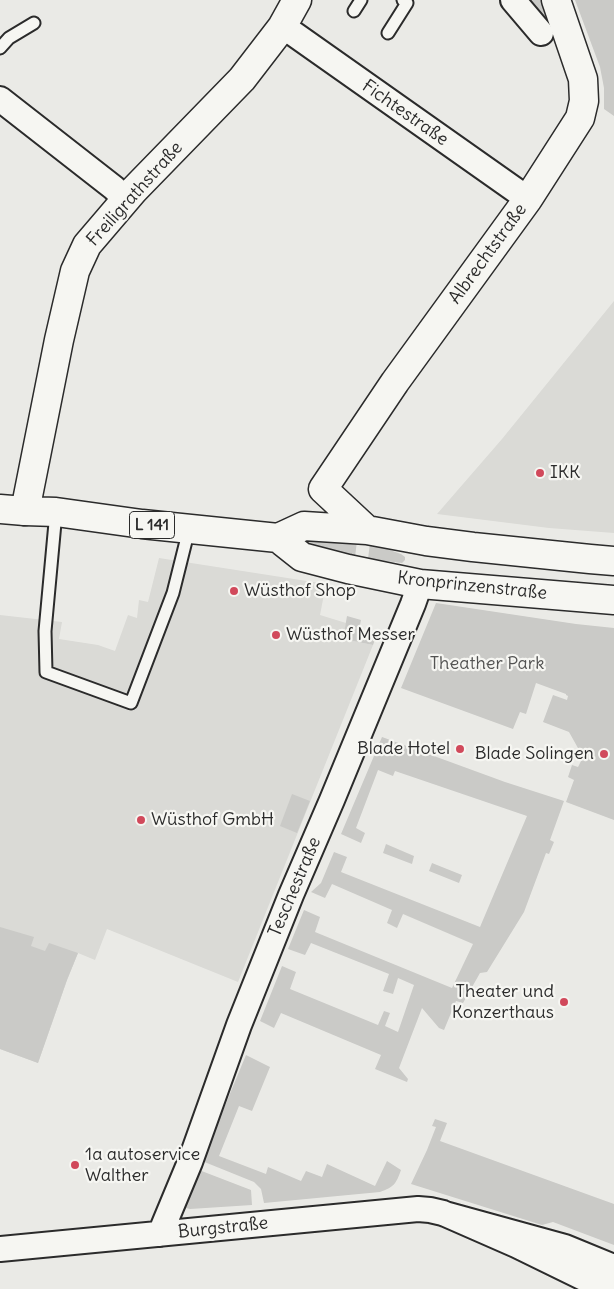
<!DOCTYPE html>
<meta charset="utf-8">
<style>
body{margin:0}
canvas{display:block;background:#eaeae6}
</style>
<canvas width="614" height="1289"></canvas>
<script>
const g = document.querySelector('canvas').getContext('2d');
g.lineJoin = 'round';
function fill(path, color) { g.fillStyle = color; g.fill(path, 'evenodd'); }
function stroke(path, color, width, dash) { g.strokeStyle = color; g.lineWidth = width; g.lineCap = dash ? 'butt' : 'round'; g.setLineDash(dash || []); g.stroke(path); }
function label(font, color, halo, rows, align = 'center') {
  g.font = font + ' Delius,sans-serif'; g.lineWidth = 4.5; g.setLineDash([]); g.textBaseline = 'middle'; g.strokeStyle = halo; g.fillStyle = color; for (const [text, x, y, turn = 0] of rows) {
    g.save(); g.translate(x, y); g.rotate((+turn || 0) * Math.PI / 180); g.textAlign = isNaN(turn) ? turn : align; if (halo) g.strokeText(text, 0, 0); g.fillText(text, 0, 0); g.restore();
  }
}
fill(new Path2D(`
 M614,301V533L549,528L437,514L502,439Z
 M159,558L326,584L320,615L346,623L343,639L373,645L238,982L107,929L95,960L78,953L67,980L38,1063L0,1049V615L62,622L59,639L98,645L115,651L128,615L137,618L139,600L148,602Z`), '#dadad6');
fill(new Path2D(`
 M527,0H542L552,31Z
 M575,0H614V116L604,109V88L600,67Z
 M297,539L357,541L355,557L297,543Z
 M370,543L401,554L405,557V560L402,563L368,559Z
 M436,603L576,624L614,628V820L566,802L574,780L568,777L572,765L578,767L583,757L569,732L543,722L553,695L567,700L568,696L566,695V694L536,683L526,714L520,712L513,729L401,688Z
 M347,616L361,620L359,630L377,635L373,645L343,639Z
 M382,737L505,782L564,801L550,840L554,842L549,854L546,853L524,912L487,972L480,973L463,1003L456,1001L444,1030L439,1028L422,1008L399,1068L408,1079L407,1082L375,1069L381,1055L281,1013L274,1028L260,1021L282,966L296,972L290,989L378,1025L384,1011L390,1013L385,1026L398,1032L414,985L398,978L393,994L383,991L389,974L311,943L305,955L288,949L304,910L320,917L315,932L452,988L473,944L403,914L397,928L387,923L392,910L332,884L325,898L311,892L321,883L334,852L347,857L341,872L480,927L527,816L395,771L393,776L378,770L356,828L365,833L361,843L341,834Z
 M292,794L310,801L297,833L280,826Z
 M386,844L414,856L412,864L383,853Z
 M432,863L462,875L459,883L429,871Z
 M0,927L34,937L31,946L45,951L49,943L78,953L67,980L38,1063L0,1049Z
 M246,1055L270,1067L252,1111L239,1106L219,1156L266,1174L268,1167L301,1181L306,1171L322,1177L327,1164L375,1186L387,1161L401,1170C396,1184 394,1187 380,1192L264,1203L261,1189L254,1182L202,1161Z
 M435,1119L447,1123L440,1141L614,1204V1245L553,1222L542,1225L411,1184L427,1150L436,1127L432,1126Z
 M199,1170L251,1190L252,1205L190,1209L186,1208L185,1203Z`), '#cacac7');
const lane = new Path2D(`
 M354,11L361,0
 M388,33L407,3L403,0
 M0,48L9,38L34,23
 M56,512L45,631L46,672L131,703L173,593L189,529`);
const street = new Path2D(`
 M513,0L541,33
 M282,27L294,34L528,199
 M0,99L114,188L126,200
 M160,1234L190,1162L239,1025L291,895L332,800L413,604L420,584
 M0,1249L418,1209L430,1210L443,1213L516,1245L600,1286H606C614,1280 614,1274 609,1265L565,1247L445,1214`);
const secondary = new Path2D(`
 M0,509L25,511`);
const primary = new Path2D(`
 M297,0L282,27L242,79L134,190L87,245L75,271L59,340L25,511L56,512L142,524L278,538L304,526L367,530L426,541L473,547L590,559L614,561
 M367,530L323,489L395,382L528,199L580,118L584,101L583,79L556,0
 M278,538L302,557L348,569L420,584L614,600`);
stroke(lane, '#2b2b2b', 15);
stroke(street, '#2b2b2b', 28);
stroke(secondary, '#2b2b2b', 31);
stroke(primary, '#2b2b2b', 31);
stroke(lane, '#f6f6f2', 11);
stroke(street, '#f6f6f2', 24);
stroke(secondary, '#f6f6f2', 28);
stroke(primary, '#f6f6f2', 28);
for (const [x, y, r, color] of [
 [540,473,5,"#d1495b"],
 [234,591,5,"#d1495b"],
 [276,635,5,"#d1495b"],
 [460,749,5,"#d1495b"],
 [604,754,5,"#d1495b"],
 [141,820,5,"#d1495b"],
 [564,1002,5,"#d1495b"],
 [75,1165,5,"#d1495b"]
]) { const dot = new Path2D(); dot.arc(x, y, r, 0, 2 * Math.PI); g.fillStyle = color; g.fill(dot); stroke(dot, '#f6f6f2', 2); }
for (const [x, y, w] of [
 [152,525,45]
]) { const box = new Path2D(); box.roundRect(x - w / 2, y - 13.5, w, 27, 4); g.fillStyle = '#f6f6f2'; g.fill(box); stroke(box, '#2b2b2b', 1); }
label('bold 16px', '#2b2b2b', null, [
 ["L 141",152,525]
]);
label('18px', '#2b2b2b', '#f6f6f2', [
 ["Fichtestraße",405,113,35],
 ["Freiligrathstraße",135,194,-48],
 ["Albrechtstraße",488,254,-54],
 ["Kronprinzenstraße",472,586,6],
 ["Teschestraße",295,887,-67],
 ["Burgstraße",223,1228,-6]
]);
label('18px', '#2b2b2b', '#f6f6f2', [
 ["IKK",550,473],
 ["Wüsthof Shop",244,591],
 ["Wüsthof Messer",286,635],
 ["Blade Hotel",450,749,"right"],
 ["Blade Solingen",594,754,"right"],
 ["Wüsthof GmbH",151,820],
 ["Theater und",554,992,"right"],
 ["Konzerthaus",554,1013,"right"],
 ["1a autoservice",85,1155],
 ["Walther",85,1176]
], 'left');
label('18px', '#535352', '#f6f6f2', [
 ["Theather Park",487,664]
]);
</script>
